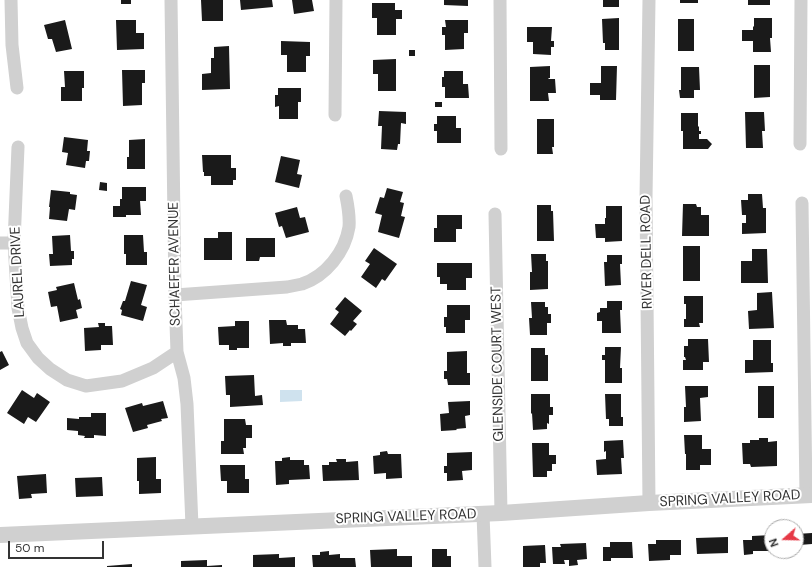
<!DOCTYPE html>
<style>
body{margin:0}
#map{position:relative;width:812px;height:567px;overflow:hidden;background:#fff;font-family:"DM Sans",sans-serif}
canvas{display:block}
.north{position:absolute;left:764px;top:519px;width:40px;height:40px;box-sizing:border-box;background:#fff;border:1px solid #adadad;border-radius:50%;rotate:250deg;font-size:11px;font-weight:700;line-height:16px;text-align:center;color:#333}
.north::after{content:'';display:block;margin:auto;width:14px;height:18px;background:#e63946;clip-path:polygon(50% 0,100% 100%,50% 72%,0 100%)}
.scale{position:absolute;left:8px;top:541px;width:96px;height:18px;box-sizing:border-box;border:2px solid #333;border-top:0;padding-left:5px;font-size:12px;line-height:14px;white-space:nowrap;color:#333;-webkit-text-stroke:3px #fff;paint-order:stroke}
</style>
<div id="map">
<canvas width="812" height="567"></canvas>
<div class="north">N</div>
<div class="scale">50 m</div>
</div>
<script>
const g = document.querySelector('canvas').getContext('2d');
g.lineJoin = 'round';
function fill(path, color) { g.fillStyle = color; g.fill(path, 'evenodd'); }
function stroke(path, color, width, dash) { g.strokeStyle = color; g.lineWidth = width; g.lineCap = dash ? 'butt' : 'round'; g.setLineDash(dash || []); g.stroke(path); }
function label(font, color, halo, rows, align = 'center') {
  g.font = font + ' "DM Sans",sans-serif'; g.lineWidth = 4; g.setLineDash([]); g.textBaseline = 'middle'; g.strokeStyle = halo; g.fillStyle = color; for (const [text, x, y, turn = 0] of rows) {
    g.save(); g.translate(x, y); g.rotate((+turn || 0) * Math.PI / 180); g.textAlign = isNaN(turn) ? turn : align; if (halo) g.strokeText(text, 0, 0); g.fillText(text, 0, 0); g.restore();
  }
}
fill(new Path2D(`
 M280,390H302V401L280,402Z`), '#cfe2ee');
fill(new Path2D(`
 M121,0H131V4H121Z
 M201,0H223V21H202Z
 M240,0H272L273,7L241,10Z
 M292,0H312L314,11L294,14Z
 M444,0H468V6L444,5Z
 M603,0H619V7H603Z
 M680,0H698V3H680Z
 M748,0H770V5H748Z
 M372,3H395V10H402V19H396V35H377V18H372Z
 M619,18V50H605V43H603L602,19Z
 M754,18H772V38H770L771,52H753V41H742V30H753V27L754,26Z
 M678,19H694V51H678Z
 M65,20L72,49L56,52L52,39H48L44,25Z
 M116,20H136V33H144V49L117,50Z
 M445,20H468V33H464V49L445,50V35H442V27H446Z
 M527,27H552L551,41H554V47H551V55L533,54V42H527Z
 M281,41L310,42V56H306V72H287V55H281Z
 M229,46L230,89L202,90V74L211,73V58H214V47Z
 M409,50H415V56H409Z
 M396,59V91H378V74H373V60Z
 M754,65H770V97L754,98Z
 M550,66V78H548L549,79H555L556,93H548L549,101H530V67Z
 M601,66H617L616,100H600V95H590V83H601Z
 M681,67H699L700,90H694V98H680L679,90H681Z
 M122,70H145V83H142V105L123,106Z
 M64,71H84V88H82V101H61V87H65Z
 M444,71H463V84H468L469,98H445V87H442V77H444Z
 M278,88H301V102H298V119H279V106L275,107V95H278Z
 M435,102H442V107H435Z
 M379,111L406,112V124L401,123L400,144H398L397,150L381,149L382,126H378Z
 M745,112H764L765,131H762L763,148H746Z
 M681,113H698V127L699,126V131H701V134H699V139H707L712,144L708,149H683V131H681Z
 M437,116H456V128H461V143H437V131H434V124H437Z
 M537,119H554V147H552L553,154H537Z
 M64,137L88,140L87,151H90L89,161H86L85,168L66,165L68,153L62,152Z
 M145,139V169H127V157H129V140Z
 M202,155H231V168H236V180H233V185H211V176H204V172H203Z
 M281,156L300,160L297,174L302,175L299,188L275,182Z
 M100,182L107,183V191L99,190Z
 M122,187H146V201H140L141,215H126V217H113V206H120V199H122Z
 M387,188L403,192L400,202L404,203L401,216L405,217L399,238L378,232L382,215L375,213L380,197L384,198Z
 M51,190L70,192V194L77,195L75,210L69,209L67,221L49,219L50,207H49Z
 M748,194H762L763,208H766V233L742,234V223H746V215H742L741,200H748Z
 M683,204H696L697,207H701V215H709V236H682Z
 M537,205H551V211H553L554,241H537Z
 M606,206H622V241L605,242V238H596L595,224H605V218H606Z
 M297,207L300,218L305,217L309,232L286,238L282,226L279,227L275,213Z
 M437,215H462V229H456V242H434V228H437Z
 M218,232H232V260H204V238H218Z
 M70,235L71,251H74V259H72V265L50,266L49,254H53L52,236Z
 M124,235H143L144,252H147V265H126V254H124Z
 M246,238H275V257H260L259,261H246Z
 M683,246H700V281H683Z
 M374,248L397,264L385,281L382,279L376,288L361,277L370,264L365,261Z
 M752,249H767L768,283H741V261H752Z
 M531,254H546V261H548V289L530,290V272H532Z
 M607,255H622V264H620L621,285L605,286L604,262H607Z
 M437,263H472V278H466V290H447V284H440V277H437Z
 M131,281L147,285L141,305L147,307L143,321L121,315L122,310L120,309L123,301H125Z
 M74,283L78,300L80,299L82,308L76,310L78,318L60,322L57,306L51,307L48,292L57,290L56,287Z
 M772,292L774,328L749,329L748,311L757,310V293Z
 M684,296H703V323H699L700,327H684V319H686V304H684Z
 M345,297L362,311L353,321L357,324L351,331L350,330L345,336L330,324L339,312L335,309Z
 M607,301H622V310H620L621,333H602V321H597V313L600,312V308H607Z
 M531,302H545V307H548V314H551V323H547V335H530L529,318H532Z
 M447,305H470V320H465V333H446V327H444V317H447Z
 M269,320H286L287,325H298V329H305L306,343H291V346H283V343L270,344Z
 M235,321H249V348H237V350H229V345H219L218,327L235,326Z
 M98,323H105V326H112L113,345H101V350L85,351L84,328L99,327Z
 M688,339H708L709,362H703V370H683V360H686L685,357H684V346H688Z
 M753,340H771V363H773V372L745,373V360H753Z
 M605,347H621L620,368H622V383H605V360H602V355H605Z
 M531,348H545V355H548V381H531Z
 M2,351L9,365L0,370V352Z
 M467,351V373H470V385H448L447,379H444V371H447V352Z
 M254,375L255,396L262,395L263,405L230,407V395H226L225,376Z
 M685,386H708V397L700,398L701,421L684,422V407H686Z
 M758,386H774V418H758Z
 M22,390L34,398L37,393L50,402L36,422L28,417L24,424L7,413Z
 M531,394H550V407H553V415H549V424L547,423V429L533,430L532,413L531,414Z
 M605,394H621V417H623V426H609V419H606Z
 M163,401L168,418L161,419L162,421L147,425L148,428L133,432L125,408L142,403L143,406Z
 M470,401V415L465,416L466,428L456,429L457,430L441,431L440,414L449,413L448,402Z
 M91,413H106V436L94,435V438H84L85,436L78,435V431L67,430V418L79,419V417H91Z
 M224,419H245L246,425H252V438H246V448H243L244,454H221V441H224Z
 M684,435H702V449H711V465H700V470H686V454H685Z
 M759,438H768V442L777,441V466L751,467L750,464H743L742,443H750V440H759Z
 M623,440L624,458H621L622,474L597,475L596,460L606,459V451L604,452V441Z
 M532,443H549V455H556V464H552V471H547V477H533Z
 M387,451L388,454H401L402,478L386,479V473L374,474L373,456L380,455V452Z
 M472,452V470L462,471L463,480L447,481V473H444V466H447V453Z
 M156,457V479H161V493L139,494V481H137V458Z
 M290,457V460H304V465H309L310,479L289,480V484L276,485L275,461H282V458Z
 M336,459H346V462L358,461L359,480L323,481L322,465H329V462H337Z
 M220,465H245V479H249V493H227V481H221Z
 M46,474L47,493L31,494L32,498L19,499L17,476Z
 M102,477L103,496L76,497L75,478Z
 M812,533V544L799,545L800,551H796V534Z
 M772,535V551H753V554L744,555L743,540H752V536Z
 M728,537V553L697,554L696,538Z
 M656,540H681V555H670V560L649,561L648,544H656Z
 M610,542H632L633,558H611V561H603V547H610Z
 M586,543L587,559L577,560L578,565L569,566V560H564L565,564H553L552,547H561L560,544Z
 M545,545L546,563H540V567H523V546Z
 M397,549V556H412V567H371L370,550Z
 M432,549H447V556H451V567H432Z
 M329,551V555L340,554V558H355L356,567H313L312,555H320V552Z
 M279,554V558L295,557V567H253V555Z
 M207,560V566L222,565V567H181V561Z
 M132,564V567H107V566Z`), '#1a1a1a');
stroke(new Path2D(`
 M11,0L12,45L17,88
 M171,0L175,295L177,352L184,378L187,404L192,526
 M500,0L501,149
 M649,0L646,198L649,503
 M335,115L336,0
 M800,144L801,0
 M18,147L14,243L18,308L22,328L27,343L38,358L50,369L67,380L86,386L122,381L153,368L177,352
 M802,203L806,496
 M495,214L501,513
 M0,243H14
 M175,295L287,287C292,286 297,285 302,284C326,276 345,252 349,227C350,216 348,206 346,196
 M483,514L485,567`), '#d0d0d0', 13);
stroke(new Path2D(`
 M0,535L501,513L649,503L812,495`), '#d0d0d0', 16);
label('14px', '#333', '#fff', [
 ["RIVER DELL ROAD",647,252,-91],
 ["SCHAEFER AVENUE",175,264,-91],
 ["LAUREL DRIVE",18,272,-93],
 ["GLENSIDE COURT WEST",498,364,-91],
 ["SPRING VALLEY ROAD",730,499,-3],
 ["SPRING VALLEY ROAD",406,517,-2]
]);
</script>
